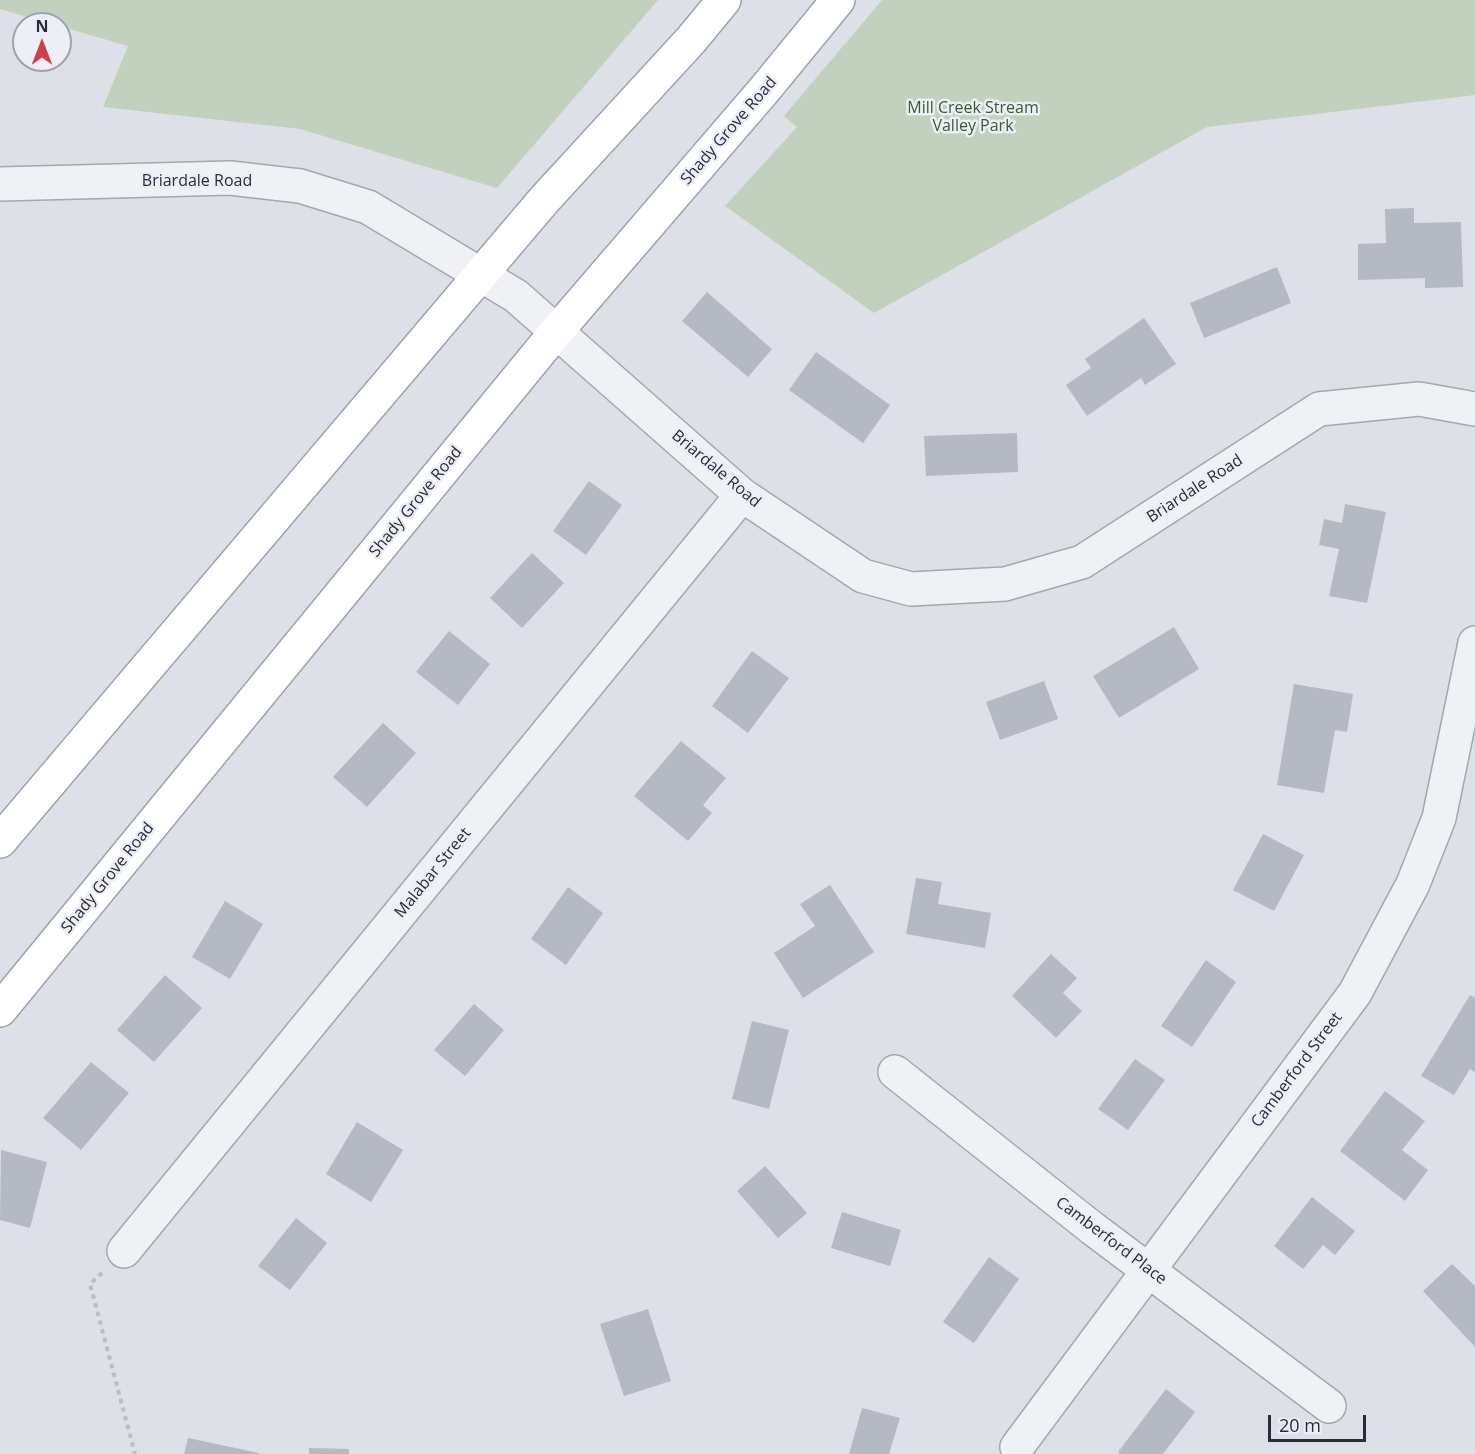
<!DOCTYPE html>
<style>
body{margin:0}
#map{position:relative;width:1475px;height:1454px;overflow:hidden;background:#dde0e7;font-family:"Open Sans",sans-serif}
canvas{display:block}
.north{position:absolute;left:12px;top:12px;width:60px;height:60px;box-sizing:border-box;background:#eceff5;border:2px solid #9da2ac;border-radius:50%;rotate:0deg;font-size:16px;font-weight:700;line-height:24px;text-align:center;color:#262e3e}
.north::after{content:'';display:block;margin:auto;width:21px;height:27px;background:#d03e4e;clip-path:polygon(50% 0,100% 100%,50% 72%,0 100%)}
.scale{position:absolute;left:1268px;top:1415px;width:98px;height:27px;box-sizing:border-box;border:3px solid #262e3e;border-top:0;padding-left:8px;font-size:18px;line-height:21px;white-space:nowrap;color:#262e3e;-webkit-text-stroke:4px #eceff5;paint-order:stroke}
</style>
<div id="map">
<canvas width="1475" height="1454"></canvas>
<div class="north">N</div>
<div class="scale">20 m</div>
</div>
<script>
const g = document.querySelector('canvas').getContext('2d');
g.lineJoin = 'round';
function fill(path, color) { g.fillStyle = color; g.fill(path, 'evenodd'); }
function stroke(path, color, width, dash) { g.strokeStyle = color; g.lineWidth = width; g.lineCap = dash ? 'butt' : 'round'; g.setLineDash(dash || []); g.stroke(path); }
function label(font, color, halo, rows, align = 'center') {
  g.font = font + ' "Open Sans",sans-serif'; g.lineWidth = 5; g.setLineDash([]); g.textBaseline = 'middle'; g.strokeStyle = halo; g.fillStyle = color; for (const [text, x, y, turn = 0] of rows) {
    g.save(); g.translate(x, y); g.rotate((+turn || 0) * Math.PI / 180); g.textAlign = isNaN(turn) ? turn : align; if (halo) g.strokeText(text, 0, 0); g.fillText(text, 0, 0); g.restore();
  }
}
fill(new Path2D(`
 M0,0H658L497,188L300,129L103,107L128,46L0,9Z
 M882,0H1475V95L1207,127L874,313L725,206L797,127L784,116Z`), '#c2d1be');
fill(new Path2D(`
 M1414,208V223L1461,222L1463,287L1425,288V278L1358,280V244L1386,243L1385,209Z
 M1277,267L1291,303L1204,338L1190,303Z
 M707,292L772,349L748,377L682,321Z
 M1144,318L1176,364L1145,385L1141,378L1087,416L1066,385L1091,368L1085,359Z
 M816,352L890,405L863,443L789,390Z
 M1017,433L1018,472L926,476L924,436Z
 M589,481L622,505L586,555L553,531Z
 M1345,504L1386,512L1367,603L1329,596L1339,549L1319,545L1324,519L1342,523Z
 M532,553L564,583L522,628L490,598Z
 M1174,627L1199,669L1119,718L1093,676Z
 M449,631L490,664L458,705L416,672Z
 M752,651L789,678L748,733L712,706Z
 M1044,681L1058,719L1000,740L986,702Z
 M1294,684L1353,694L1347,732L1335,730L1324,793L1277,785Z
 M383,723L416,753L367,807L333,777Z
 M681,741L726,778L703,805L712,813L688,841L634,796Z
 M1263,834L1304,855L1274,911L1233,890Z
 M916,878L942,882L938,904L991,913L985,948L906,934Z
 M830,885L874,952L803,998L774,953L815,926L800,904Z
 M568,887L603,913L566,965L531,939Z
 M225,901L263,924L230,979L192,957Z
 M1051,954L1077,978L1063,993L1082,1011L1056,1038L1012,996Z
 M1206,960L1236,982L1192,1047L1161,1026Z
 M165,975L202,1008L154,1062L117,1030Z
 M1470,995L1475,998V1072L1470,1069L1454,1095L1421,1076Z
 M474,1004L504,1030L465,1076L434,1050Z
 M752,1021L789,1030L769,1109L732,1099Z
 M1135,1059L1165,1080L1128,1130L1098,1109Z
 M91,1062L129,1093L81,1150L43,1118Z
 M1385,1091L1425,1121L1402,1150L1428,1170L1405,1201L1340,1151Z
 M357,1122L403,1150L371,1202L326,1174Z
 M1,1150L47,1162L30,1228L0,1220Z
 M765,1166L807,1213L778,1238L737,1191Z
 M1312,1197L1355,1231L1335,1255L1323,1245L1303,1269L1274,1246Z
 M842,1212L901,1230L890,1266L831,1248Z
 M296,1218L327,1243L290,1290L258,1266Z
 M989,1257L1019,1279L974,1343L943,1322Z
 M1452,1264L1475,1286V1347L1423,1291Z
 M648,1309L671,1381L624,1396L600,1324Z
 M1166,1389L1195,1412L1163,1454H1120L1118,1452Z
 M862,1408L900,1418L889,1454H849Z
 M188,1438L259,1453V1454H184Z
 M309,1448L349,1449V1454H309Z`), '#b4b9c4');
const minor = new Path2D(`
 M0,184L230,178L300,186L368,207L516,296L742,495L863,576L911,589L1005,584L1082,562L1319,409L1419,399L1475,409
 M895,1072L1092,1228L1329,1406
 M124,1251L742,495
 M1017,1447L1355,993L1413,884L1439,818L1475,643`);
const major = new Path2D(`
 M0,841L544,200L691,40L724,0
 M0,1010L556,332L765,89L838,0`);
stroke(minor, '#a2a7b1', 36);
stroke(major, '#9ca4b3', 36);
stroke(new Path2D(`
 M102,1273L90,1284L135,1454`), '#bbbec5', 4, [4.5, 4.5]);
stroke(minor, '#eff1f5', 33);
stroke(major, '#fff', 33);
label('16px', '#395a33', '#eceff5', [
 ["Mill Creek Stream",973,108],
 ["Valley Park",973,126]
]);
label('16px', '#262e3e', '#eceff5', [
 ["Shady Grove Road",729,131,-49],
 ["Briardale Road",197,181],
 ["Briardale Road",716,469,40],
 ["Briardale Road",1195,489,-33],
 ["Shady Grove Road",416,502,-51],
 ["Malabar Street",433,873,-51],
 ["Shady Grove Road",108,878,-51],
 ["Camberford Street",1297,1070,-53],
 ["Camberford Place",1111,1241,37]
]);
</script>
